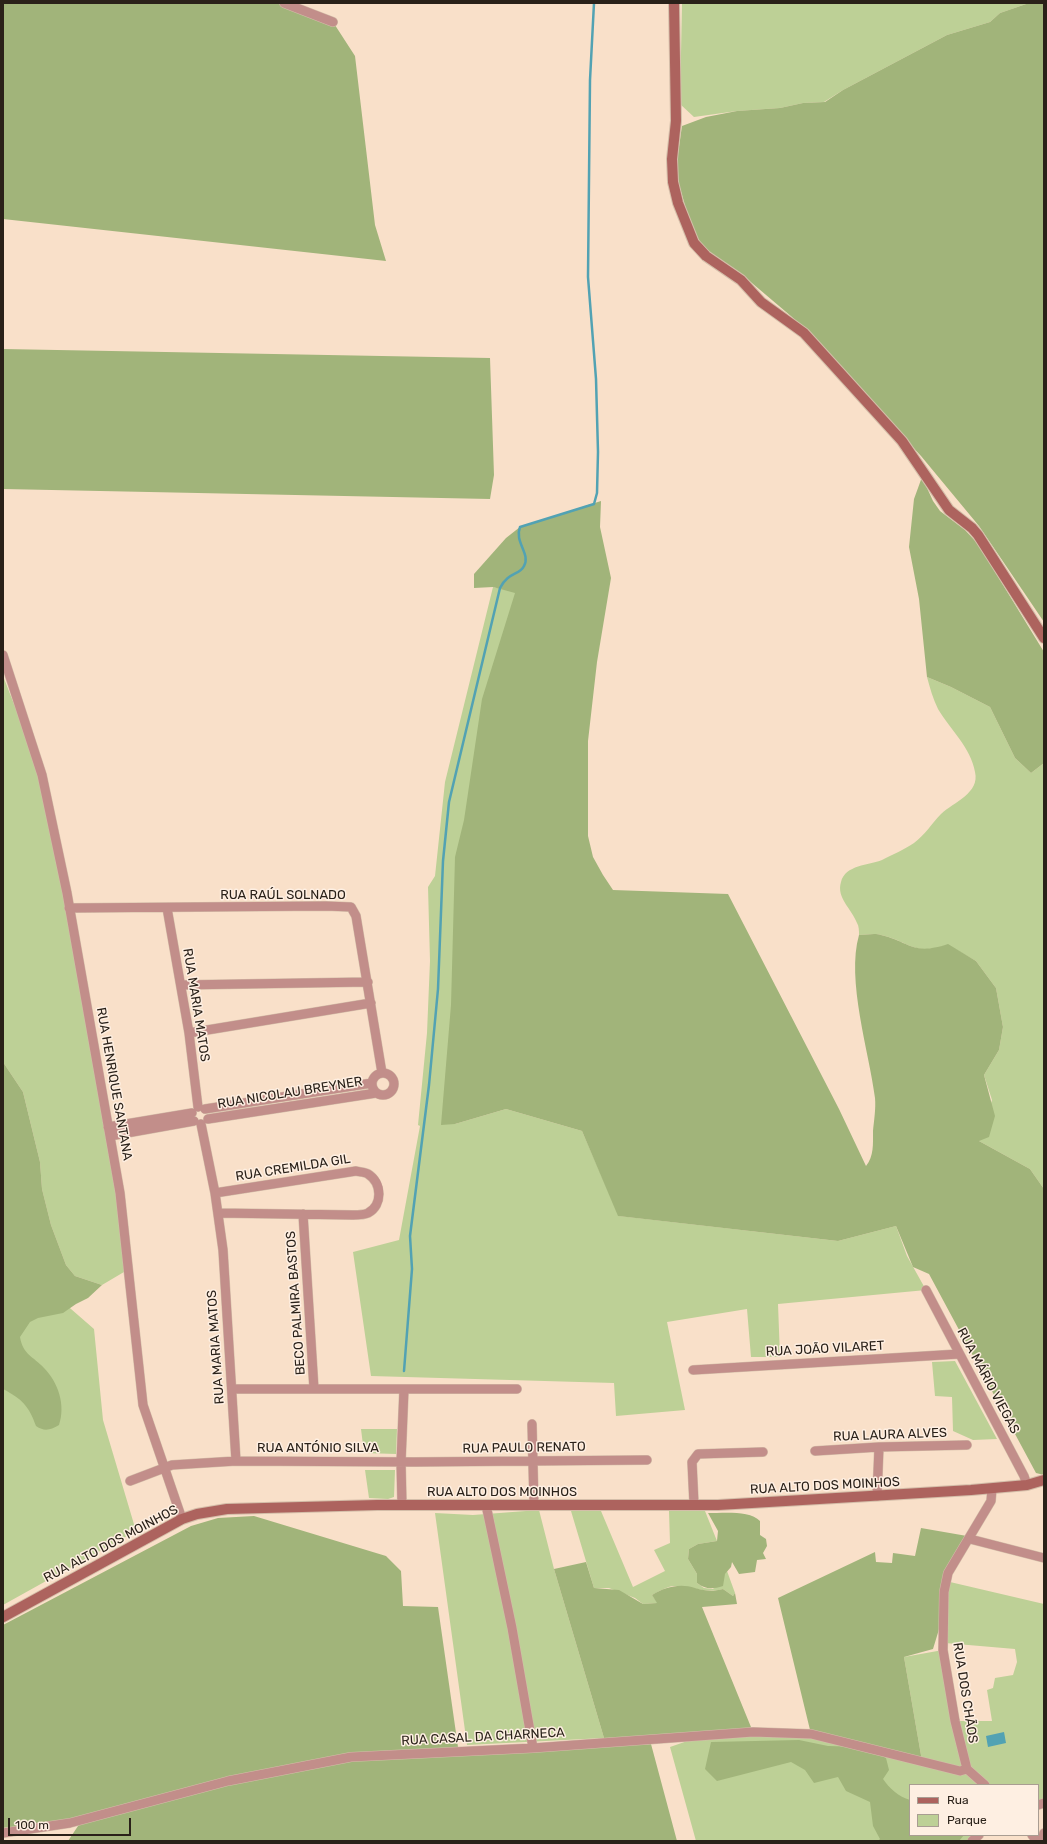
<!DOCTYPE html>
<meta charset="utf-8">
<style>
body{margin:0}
#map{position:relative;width:1047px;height:1844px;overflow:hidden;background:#f9e0c9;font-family:Rubik,sans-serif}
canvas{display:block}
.frame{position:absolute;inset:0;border:4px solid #2a2119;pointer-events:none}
.legend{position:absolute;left:909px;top:1784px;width:130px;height:52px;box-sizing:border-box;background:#feefe2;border:1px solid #a99d92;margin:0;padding:5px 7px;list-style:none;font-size:12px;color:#2a2119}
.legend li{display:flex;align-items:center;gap:8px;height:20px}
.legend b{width:20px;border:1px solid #a99d92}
.scale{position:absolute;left:8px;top:1818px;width:123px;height:18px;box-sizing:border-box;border:2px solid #2a2119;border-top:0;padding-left:5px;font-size:12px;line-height:14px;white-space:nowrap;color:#2a2119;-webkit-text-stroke:3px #feefe2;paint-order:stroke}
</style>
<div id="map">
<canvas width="1047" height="1844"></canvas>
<div class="frame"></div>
<ul class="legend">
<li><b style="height:5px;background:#ad635e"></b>Rua</li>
<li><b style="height:11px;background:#bdd096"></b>Parque</li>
</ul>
<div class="scale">100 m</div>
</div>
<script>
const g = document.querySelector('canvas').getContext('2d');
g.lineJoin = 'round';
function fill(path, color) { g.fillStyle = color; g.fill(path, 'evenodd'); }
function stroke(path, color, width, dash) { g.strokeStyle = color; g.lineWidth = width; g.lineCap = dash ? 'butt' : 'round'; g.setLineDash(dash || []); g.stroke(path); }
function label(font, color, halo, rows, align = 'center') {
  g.font = font + ' Rubik,sans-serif'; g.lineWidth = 3; g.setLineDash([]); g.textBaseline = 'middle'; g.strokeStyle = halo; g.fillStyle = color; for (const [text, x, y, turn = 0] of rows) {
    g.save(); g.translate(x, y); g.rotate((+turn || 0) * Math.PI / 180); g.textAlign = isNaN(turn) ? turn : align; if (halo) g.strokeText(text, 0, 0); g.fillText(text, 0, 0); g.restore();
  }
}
fill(new Path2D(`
 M682,3H1029L1000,13L990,22L947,35L843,90L824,102L803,103L780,108L737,111L694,117L680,104Z
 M493,587L517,592L455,1124L506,1109L582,1131L619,1216L838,1241L896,1226L907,1256L926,1290L778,1304L780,1357H751L747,1309L667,1322L685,1410L616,1416L614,1383L371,1376L353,1252L399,1240L420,1126L418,1125L427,1033L430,961L428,887L435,876L445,782Z
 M3,676L42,775L129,1269L102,1285L75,1276L66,1265L51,1225L42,1189L40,1162L23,1092L3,1062Z
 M927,677L951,687L990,707L1015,758L1031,773L1044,763V1189L1030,1169L979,1141L992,1100L984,1075L999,1050L1003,1027L996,988L976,961L948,945C912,956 911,942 881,935C875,933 866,935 859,935C859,931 859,926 857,923C852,909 836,898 841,882C845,865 869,865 882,860C892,855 905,849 914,843C925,835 932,823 941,814C954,802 980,793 975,772C971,748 950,729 938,709C933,699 930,688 927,677Z
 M3,1242L17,1262L94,1329L103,1420L136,1531L3,1605Z
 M955,1361L997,1439L973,1440L953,1431L952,1397L935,1396L932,1362Z
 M361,1429H397L396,1454L364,1453Z
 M365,1470H395L394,1497L388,1499L369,1498Z
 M539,1510L554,1569L604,1738L467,1745L435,1513L473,1515Z
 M571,1511H601L633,1587L665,1571L654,1550L670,1543L669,1511H705L717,1541L698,1544L689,1549L688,1559L697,1574V1583L704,1588L713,1589L727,1571L735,1593L733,1596L723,1589C705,1594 691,1585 673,1586C666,1587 658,1592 652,1595L658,1603L643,1604L635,1598L609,1588H594Z
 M950,1582L1044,1604V1804L1038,1805V1785H910V1835H979L972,1841H696L670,1747L699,1737L811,1734L922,1761L904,1657L943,1650L955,1721H992L987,1690L993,1688L995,1678L1013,1675L1017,1662L1015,1649L945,1643L947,1595Z`), '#bdd096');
fill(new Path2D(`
 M3,3H284L333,22L355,56L375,225L386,261L3,219Z
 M1029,3H1044V622L979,526L921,456L792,317L746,278L711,254L699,241L692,230L678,181L676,167L682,126L706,117L737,111L780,108L803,103L825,102L843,90L947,35L990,22L1000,13Z
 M3,349L490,358L494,475L490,499L3,489Z
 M922,477L933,501L940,511L965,530L978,544L1044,652V763L1031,773L1015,758L990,707L951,687L927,677L919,599L909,547L914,499Z
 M601,501L600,527L611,578L597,662L588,741V836L593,857L603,875L613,890L728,894L839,1109L866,1166C874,1156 873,1144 873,1131C874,1121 876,1108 875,1098C869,1051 846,980 859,935C866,935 875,933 881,935C911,942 912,956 948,944L976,961L996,988L1003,1027L999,1050L984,1075L995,1116L989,1137L979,1141L1030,1169L1044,1189V1475L1036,1473L929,1274L913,1267L896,1226L838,1241L618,1216L582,1131L506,1109L455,1124L441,1125L451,1005L455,857L464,820L482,699L515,593L493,587L474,588V574L506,538L520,527Z
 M3,1062L23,1092L40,1162L42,1189L51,1225L66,1265L75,1276L102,1285L88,1298L76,1304L63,1313L38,1318L30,1322L20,1337C23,1355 33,1356 44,1368C58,1382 66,1405 59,1425C50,1430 45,1432 36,1426C29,1406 22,1399 3,1389Z
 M708,1513C723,1513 750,1510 760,1521V1535L766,1539L767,1546L763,1553L766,1559L757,1560L755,1572L739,1574L732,1562L731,1567L725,1574L723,1586C713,1589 706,1590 697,1583V1574L688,1559L689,1549L698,1544L717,1541L718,1531Z
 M254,1516L386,1556L401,1571L403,1606L438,1607L459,1754L651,1744L677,1841H68L82,1820L3,1828V1625L191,1526L218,1518Z
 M921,1528L967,1536L946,1570L940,1626L933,1649L904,1657L922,1761L868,1748L886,1758L889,1770L883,1779C889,1788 899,1797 910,1800V1835H964L959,1841H878L880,1839L873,1826L870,1802L846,1791L838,1777L814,1783L805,1770L791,1762L717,1781L705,1769L711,1742L799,1740L828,1746L864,1747L811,1734L778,1598L875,1552L876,1562L892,1563L893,1553L915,1556Z
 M586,1562L594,1588L619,1590L643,1604L657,1603L652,1595C665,1587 680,1583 695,1588C706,1591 712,1592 723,1589L733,1596L735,1593L737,1604L702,1607L753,1732L699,1737L604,1738L554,1569Z`), '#a1b47a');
fill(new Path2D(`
 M1004,1732L1006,1743L988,1747L986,1736Z`), '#52a2b3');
stroke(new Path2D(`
 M404,1371L412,1269L410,1236L429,1085L438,989L443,861L449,802L500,588C508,572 520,575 524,566C531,554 514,542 520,527L594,504L597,493L598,452L596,379L588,277L590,80L594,3`), '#52a2b3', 2.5);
const street = new Path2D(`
 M284,3L333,22
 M3,655L42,775L67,893L120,1193L143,1405L182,1519
 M69,908L326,906L351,907L356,916L382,1073
 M167,908L189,1033L198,1107
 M181,985L368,982
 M189,1033L371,1003
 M372 1084a11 11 0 1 1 22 0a11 11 0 1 1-22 0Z
 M205,1109L372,1083
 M208,1119L376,1093
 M108,1127L192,1113
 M110,1136L194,1121
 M215,1193L356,1171C359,1172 365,1172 368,1174C382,1183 383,1205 368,1213C364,1215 357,1215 353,1215L218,1213
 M303,1214L314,1389
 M926,1290L1024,1476L1027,1485
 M693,1370L959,1354
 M232,1389H404
 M532,1424L534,1505
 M815,1451L879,1447L967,1445
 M236,1461L414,1462L647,1460
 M130,1481L172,1465L236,1461L223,1250L215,1193L201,1124
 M877,1496L879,1447
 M694,1504L692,1462L698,1454L763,1452
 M402,1505L401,1462L404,1389H517
 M486,1505L512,1628L533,1748
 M970,1539L1044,1558
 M985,1785L967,1769L955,1721L943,1650L944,1592L948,1573L991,1501L992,1489
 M1038,1805L1044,1803
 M3,1833L70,1823L228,1781L351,1757L533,1748L753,1732L811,1734L960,1771L967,1769
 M1032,1835L1037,1841
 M972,1841L979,1835
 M1042,1841L1044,1833`);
const secondary = new Path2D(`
 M674,3L676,121L672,159L673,182L678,203L694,243L706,256L741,280L761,302L804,333L902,441L949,510L972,528L978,535L1044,638
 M3,1617L182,1519L197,1514L227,1509L377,1505H718L971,1490L1027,1485L1044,1480`);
stroke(street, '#d4bea9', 10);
stroke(secondary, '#d4bea9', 12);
stroke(street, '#c28e8a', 9);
stroke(secondary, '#ad635e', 10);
label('13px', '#2a2119', '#feefe2', [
 ["RUA RAÚL SOLNADO",283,895],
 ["RUA MARIA MATOS",196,1005,81],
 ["RUA HENRIQUE SANTANA",114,1084,80],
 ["RUA NICOLAU BREYNER",290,1093,-9],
 ["RUA CREMILDA GIL",293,1168,-9],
 ["BECO PALMIRA BASTOS",296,1303,-94],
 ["RUA MARIA MATOS",216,1347,-94],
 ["RUA JOÃO VILARET",825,1349,-3],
 ["RUA MÁRIO VIEGAS",988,1381,62],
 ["RUA LAURA ALVES",890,1435,-2],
 ["RUA ANTÓNIO SILVA",318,1448],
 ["RUA PAULO RENATO",524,1448,-1],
 ["RUA ALTO DOS MOINHOS",825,1486,-3],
 ["RUA ALTO DOS MOINHOS",502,1492],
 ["RUA ALTO DOS MOINHOS",111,1544,-28],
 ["RUA DOS CHÃOS",965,1693,81],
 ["RUA CASAL DA CHARNECA",483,1737,-3]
]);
</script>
